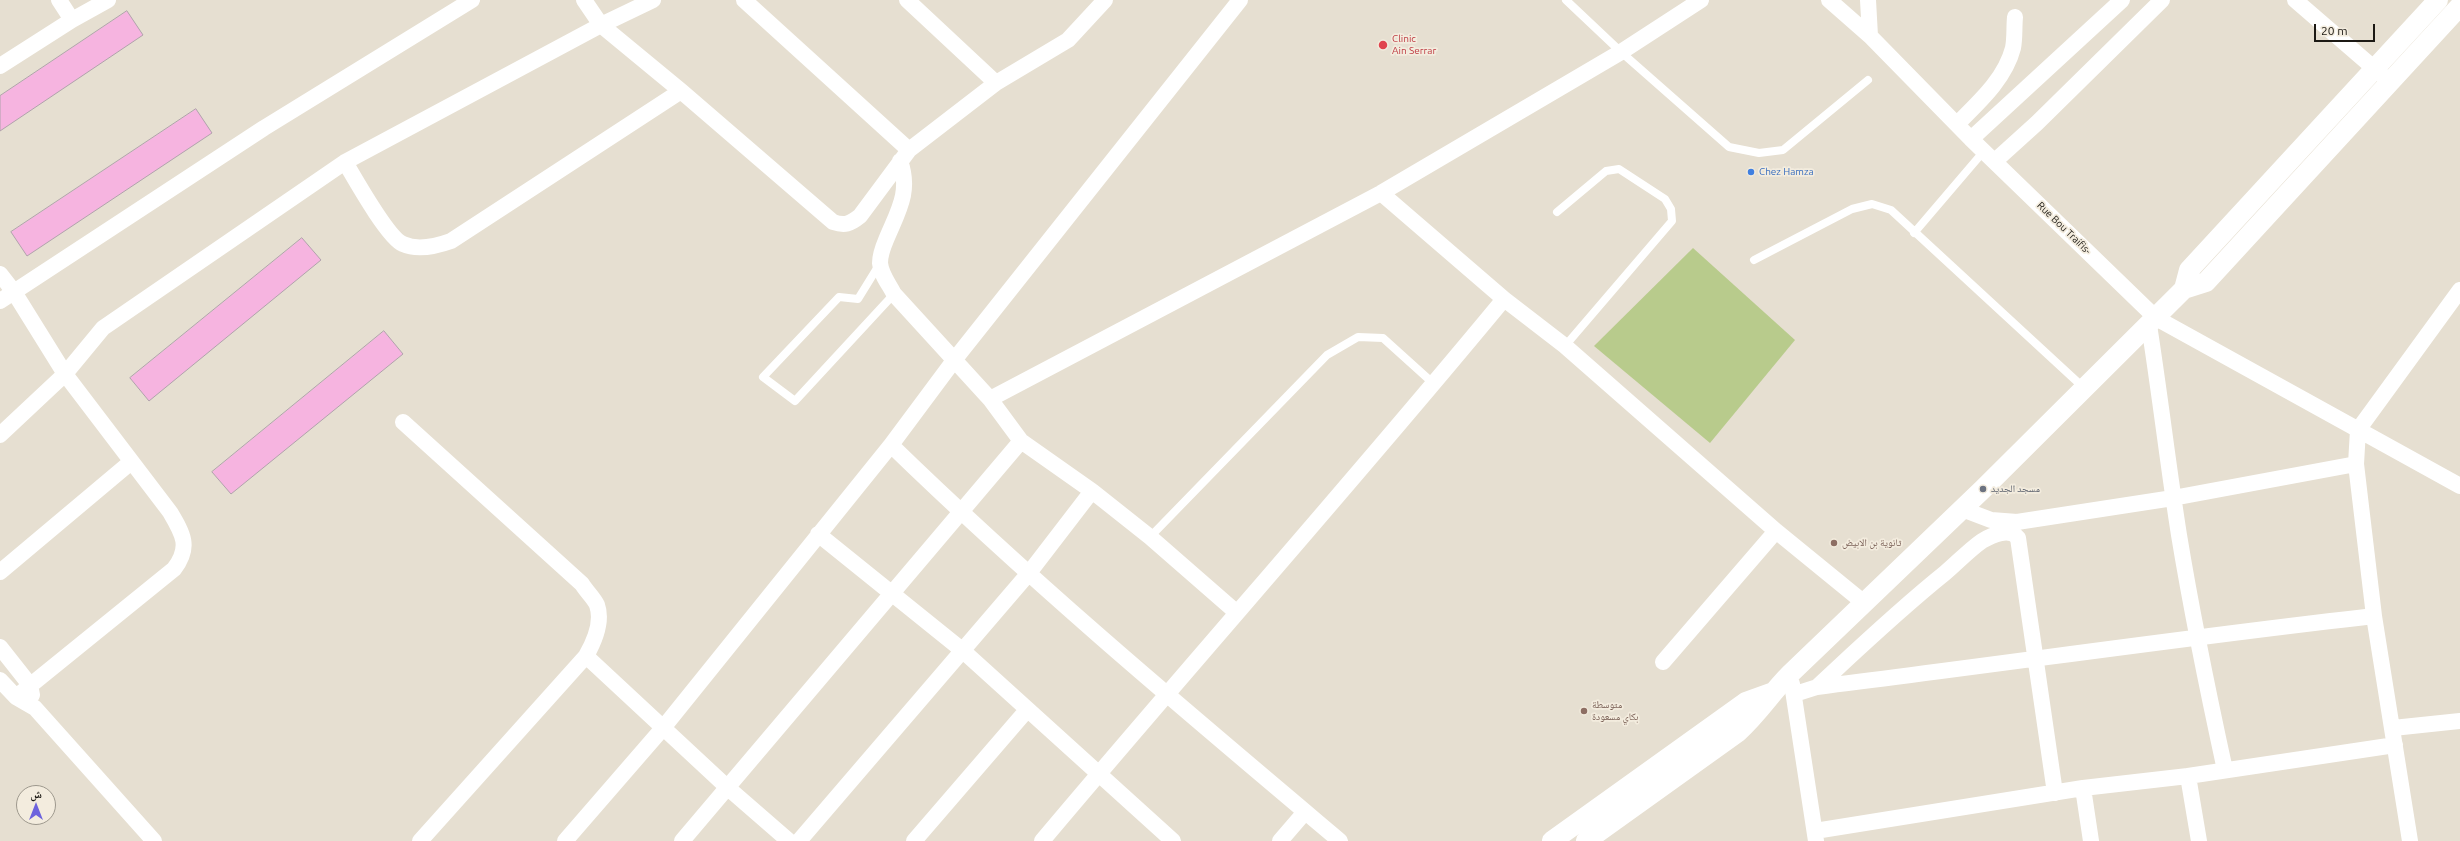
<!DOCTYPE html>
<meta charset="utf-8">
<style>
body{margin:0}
#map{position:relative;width:2460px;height:841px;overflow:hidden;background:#e6dfd1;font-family:Ubuntu,"Noto Naskh Arabic",sans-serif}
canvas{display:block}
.north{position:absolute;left:16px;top:785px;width:40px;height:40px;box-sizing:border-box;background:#f3ecde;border:1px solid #9d988d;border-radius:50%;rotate:0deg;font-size:11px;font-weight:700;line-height:16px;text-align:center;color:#1c1914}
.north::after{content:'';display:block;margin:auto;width:14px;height:18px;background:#6d63dd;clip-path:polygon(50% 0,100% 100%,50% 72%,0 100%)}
.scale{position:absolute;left:2314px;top:24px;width:61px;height:18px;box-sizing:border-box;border:2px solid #1c1914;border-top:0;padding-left:5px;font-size:12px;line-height:14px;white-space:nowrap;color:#1c1914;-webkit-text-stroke:3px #f3ecde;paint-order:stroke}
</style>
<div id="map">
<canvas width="2460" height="841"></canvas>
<div class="north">ش</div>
<div class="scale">20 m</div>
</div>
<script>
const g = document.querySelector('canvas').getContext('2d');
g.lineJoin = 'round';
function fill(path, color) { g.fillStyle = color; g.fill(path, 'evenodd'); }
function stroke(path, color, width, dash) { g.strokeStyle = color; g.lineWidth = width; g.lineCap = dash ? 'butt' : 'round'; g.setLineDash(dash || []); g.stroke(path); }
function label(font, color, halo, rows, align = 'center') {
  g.font = font + ' Ubuntu,"Noto Naskh Arabic",sans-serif'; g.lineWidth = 3.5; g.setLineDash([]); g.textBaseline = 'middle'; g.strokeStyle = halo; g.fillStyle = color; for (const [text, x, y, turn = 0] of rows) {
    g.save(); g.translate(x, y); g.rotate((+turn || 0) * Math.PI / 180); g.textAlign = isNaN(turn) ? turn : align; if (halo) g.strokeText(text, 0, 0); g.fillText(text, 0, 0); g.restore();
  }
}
fill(new Path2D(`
 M1693,248L1795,340L1710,443L1594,346Z`), '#b8cb8c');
const building = new Path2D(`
 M127,11L143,35L0,131V96Z
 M196,109L212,133L27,256L11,232Z
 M302,238L321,260L149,401L130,378Z
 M384,331L403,354L231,494L212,472Z`);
fill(building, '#f6b4e0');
stroke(building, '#b0a2ab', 1);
stroke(new Path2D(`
 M1566,0L1621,52L1729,147L1759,153L1783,150L1868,80
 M1557,212L1606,171L1619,169L1665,199L1671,209L1672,221L1565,346
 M1914,233L1984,151
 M1754,260L1852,209L1872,204L1891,210L2084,388
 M879,265L858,299L839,297L763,377L795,401L894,294
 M1150,537L1327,355L1358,337L1383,338L1434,384`), '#fff', 8);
stroke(new Path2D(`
 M59,0L72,20
 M584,0L601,25L681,91L833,222C845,226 850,224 860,216L909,150L996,83L1068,40L1105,0
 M744,0L909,150
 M907,0L996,83
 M1829,0L1870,36L1971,139L2156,318L2460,486
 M1868,0L1870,36
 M2295,0L2383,76
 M0,66L72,20L108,0
 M1957,124C1979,102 2005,79 2013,48C2015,38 2014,27 2015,17
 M1971,139L2122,0
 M900,161C911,192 898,211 886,240C883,247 880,255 880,263C881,275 889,284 894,294L990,399L1381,193L1621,52L1701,0
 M1995,161L2037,123L2162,0
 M345,162C355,179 388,238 403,244C418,251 437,246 451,241L681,91
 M1381,193L1504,299L1565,346L1776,531L1863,602
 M0,274L14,292L65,374L170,512C183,534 191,547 174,569L16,697
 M0,301L264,128L472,0
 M2149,325C2160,395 2168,465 2179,535C2192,614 2208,692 2225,770
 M990,399L1021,441L1092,491L1150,537L1236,612
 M403,422L582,584C586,591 594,598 597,605C603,622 594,642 586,656L420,841
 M0,435L65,374L103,328L345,162L601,25L653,0
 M891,445C1034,584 1187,712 1340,841
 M1962,509L1991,520L2017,522L2173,498L2356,464
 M818,534L962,650L1173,841
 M0,572L131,462
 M0,647L30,685L32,695
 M586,656L728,788L789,841
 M1663,662L1776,531
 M0,680L16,697L35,708L154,841
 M1792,684L1816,841
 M1817,687C1859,648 1900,609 1945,573C1957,563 1969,550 1982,541C1992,535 2010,527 2018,538L2055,793
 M1795,694L1817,687C2003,664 2188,637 2374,616
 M2393,728L2460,721
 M2188,776L2199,841
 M2083,788L2091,841
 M1815,831L2083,788L2188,776L2395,745
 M565,841L663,728L891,445L955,359L1240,0
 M682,841L1021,441
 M799,841L1029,573L1092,491
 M914,841L1027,710
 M1042,841C1195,659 1353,482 1504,299
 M1280,841L1305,812
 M2410,841L2374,616L2356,464L2358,430L2460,290`), '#fff', 16);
stroke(new Path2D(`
 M2184,289L2189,270L2438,0
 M1552,841L1746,702L1771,693
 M1586,841L1738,732C1759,713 1771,693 1790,674L1983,489L2184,289L2206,282L2460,6`), '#fff', 20);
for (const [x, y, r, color] of [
 [1383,45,5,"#e0444e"],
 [1751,172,4,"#3f7fe0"],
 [1983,489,4,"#6b7280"],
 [1834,543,4,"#8d6e63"],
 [1584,711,4,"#8d6e63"]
]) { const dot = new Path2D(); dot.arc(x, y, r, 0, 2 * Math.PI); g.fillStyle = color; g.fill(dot); stroke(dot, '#f3ecde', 1.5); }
label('10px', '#be3a42', '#f3ecde', [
 ["Clinic",1392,39],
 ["Ain Serrar",1392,51]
], 'left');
label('10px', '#366cbe', '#f3ecde', [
 ["Chez Hamza",1759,172]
], 'left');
label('10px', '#1c1914', '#f3ecde', [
 ["Rue Bou Traifis-",2064,228,44]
]);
label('10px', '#5b616d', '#f3ecde', [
 ["مسجد الجديد",1991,489]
], 'left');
label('10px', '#785e54', '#f3ecde', [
 ["ثانوية بن الابيض",1842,543],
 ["متوسطة",1592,705],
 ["بكاي مسعودة",1592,717]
], 'left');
</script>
